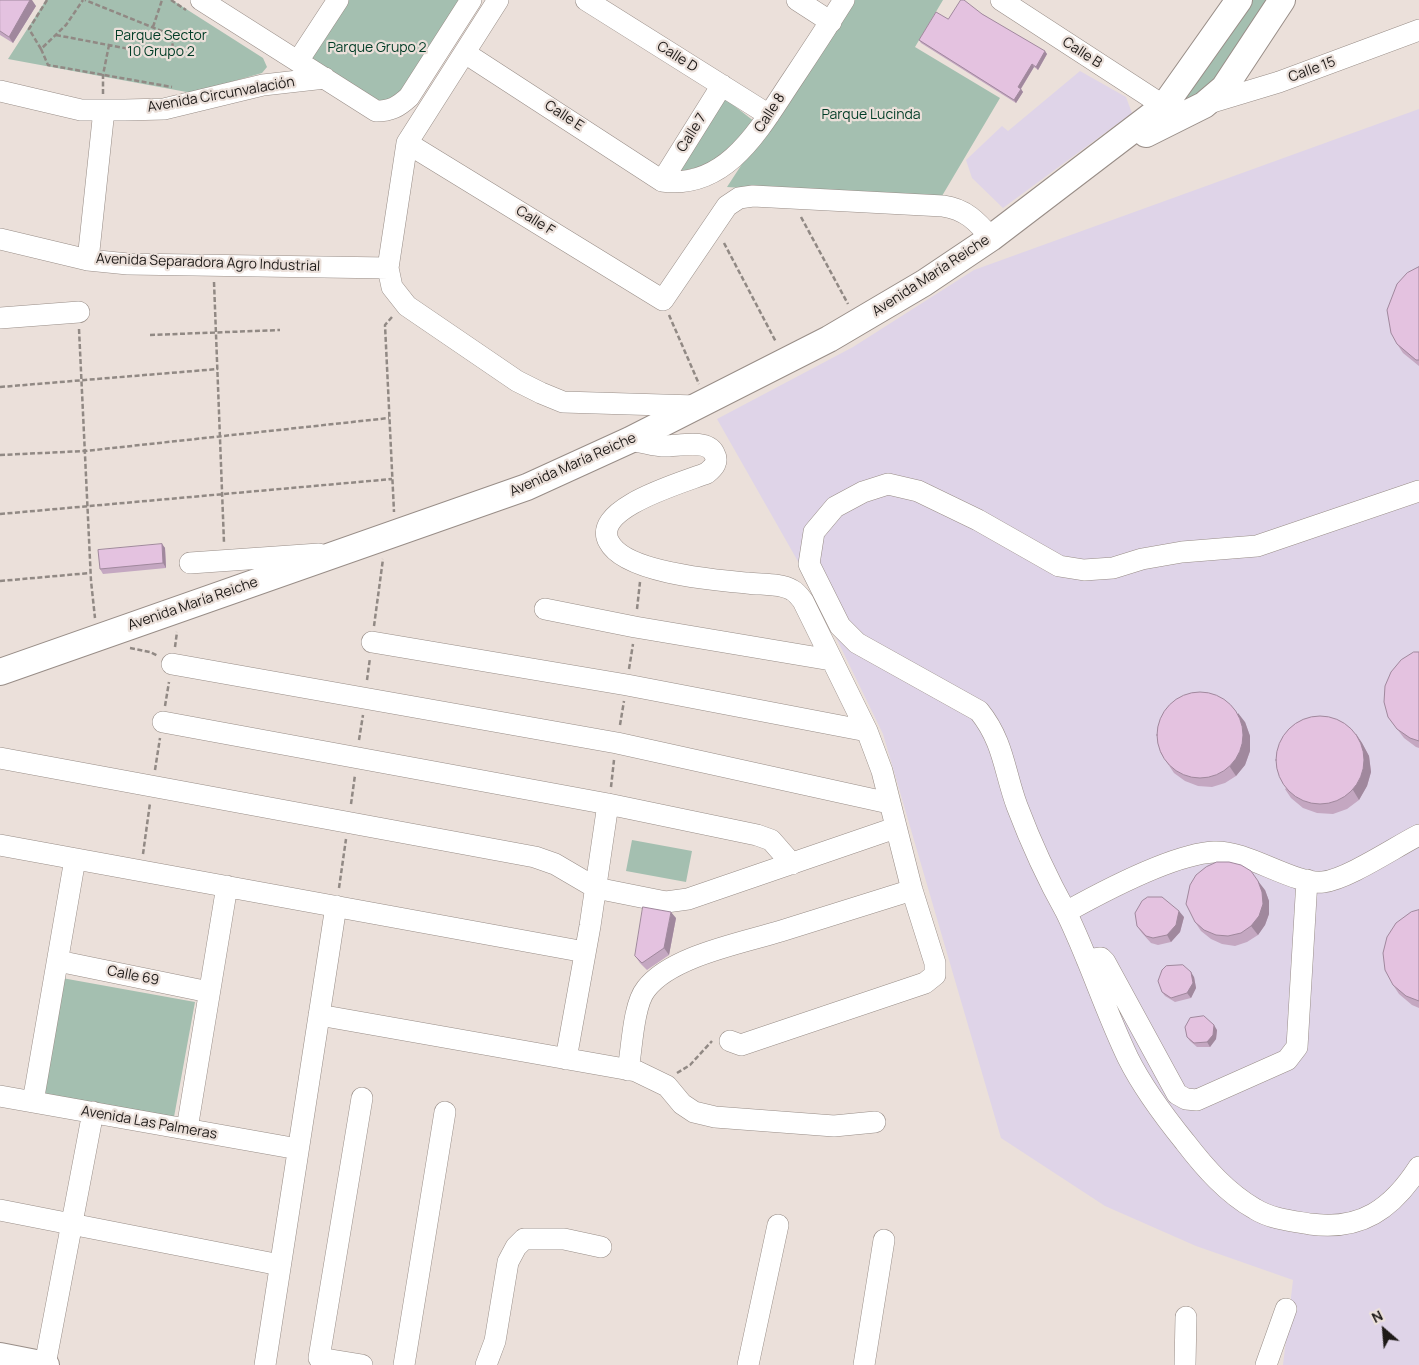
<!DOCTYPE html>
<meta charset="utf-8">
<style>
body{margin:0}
#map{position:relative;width:1419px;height:1365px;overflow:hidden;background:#ebe0da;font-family:Manrope,sans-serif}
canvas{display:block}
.north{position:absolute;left:1359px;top:1305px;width:50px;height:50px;-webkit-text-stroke:4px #ebe0da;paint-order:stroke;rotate:333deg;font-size:14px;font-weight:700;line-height:20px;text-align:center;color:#1e1a18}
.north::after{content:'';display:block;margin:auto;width:18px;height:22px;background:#1e1a18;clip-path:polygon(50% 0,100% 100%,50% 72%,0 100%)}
</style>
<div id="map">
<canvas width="1419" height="1365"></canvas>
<div class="north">N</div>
</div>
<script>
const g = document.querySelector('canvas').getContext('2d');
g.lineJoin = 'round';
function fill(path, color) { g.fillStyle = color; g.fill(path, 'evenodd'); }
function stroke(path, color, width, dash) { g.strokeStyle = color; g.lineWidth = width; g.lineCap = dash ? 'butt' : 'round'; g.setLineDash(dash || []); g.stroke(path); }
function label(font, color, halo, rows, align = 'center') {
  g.font = font + ' Manrope,sans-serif'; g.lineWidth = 4.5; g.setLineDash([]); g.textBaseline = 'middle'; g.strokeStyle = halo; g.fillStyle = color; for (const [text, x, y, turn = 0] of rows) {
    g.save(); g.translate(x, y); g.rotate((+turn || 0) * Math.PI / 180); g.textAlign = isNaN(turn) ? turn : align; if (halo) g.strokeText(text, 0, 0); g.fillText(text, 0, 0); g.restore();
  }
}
fill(new Path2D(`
 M1080,71L1126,97L1132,113L1003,208L972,178L966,160L1002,126L1008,131Z
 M1419,109V1365H1283L1293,1280L1196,1246L1105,1206L1001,1138L883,734L804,572L717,419L853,347L974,270Z`), '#dfd4e8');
fill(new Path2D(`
 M46,0H172L263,58L267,67L262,73L192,93L8,59Z
 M344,0H462L409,89L385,105L308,64Z
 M849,0H943L915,47L1000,98L939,201L727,187Z
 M1248,0H1268L1215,82L1175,112Z
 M723,97L755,122L714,163L679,172Z
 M632,840L692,851L686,882L626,871Z
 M62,978L195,1002L174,1117L41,1094Z`), '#a4bfb0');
const minor = new Path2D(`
 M201,0L376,111C391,111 398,107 409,97L471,0
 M498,0L407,143L388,268L392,287L407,306L517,381L541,393L563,402L696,406
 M586,0L769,115
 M797,0L831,22
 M1001,0L1164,106
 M465,53L662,181C728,190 761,126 792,80C810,53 827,27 844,0
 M298,61L338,0
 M0,91L81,110H125L164,109L263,85L325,78
 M1206,104L1279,82L1419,30
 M407,143L663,300L727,206L739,198L753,196L943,206C965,209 977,221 991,238
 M662,181L722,85
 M0,239L88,260L128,264L388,268
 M88,260L104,110
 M0,318L79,312
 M630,440C640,442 651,445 662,446C676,447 706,438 714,453C719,462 714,467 707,473C685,482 590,508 609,542C625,573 715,580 747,583C761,585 780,583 792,590C796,592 800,597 803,601L867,731L882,771L912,890L935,963V975L925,983L741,1045L730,1041
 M190,563L319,554
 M545,609L635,627L831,660
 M372,642L627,685L867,731
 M172,664L617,743L889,803
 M163,722L608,804L757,835L771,840L792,864
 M0,758L535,857L555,864L596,888L666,902L688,899L895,828
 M1419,835C1395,847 1348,879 1323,882C1293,885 1247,850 1214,852C1173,854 1102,892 1066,912C1089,959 1105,1010 1128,1058C1143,1088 1164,1116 1185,1142C1205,1168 1227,1193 1255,1209C1271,1219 1292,1221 1310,1224C1361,1231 1392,1209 1419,1167
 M0,845L585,952
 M1066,912C1047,878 1031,843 1017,806C1004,771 1004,742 979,711L857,643L840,626L809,564L814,532L835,507L863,492L888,484L918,491L978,520L1059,566L1084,570L1113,568L1142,559L1182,552L1257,546L1419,491
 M1087,960L1101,958L1105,962L1177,1094L1186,1099L1197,1100L1287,1060L1297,1047L1307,880
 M58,961L209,992
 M319,1015L636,1071L667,1086L682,1104L694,1112L715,1117L834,1126L875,1122
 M566,1059L590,926L608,804
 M628,1070C632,1049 633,1005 646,989C671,956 742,943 781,931C825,917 868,904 912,890
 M0,1096L298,1149
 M362,1098L319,1358L362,1365
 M33,1102L75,859
 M187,1129L227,886
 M0,1210L280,1265
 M45,1365L93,1112
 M265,1365L336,906
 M404,1365L445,1112
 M486,1365L495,1341L508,1262L516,1247L524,1239H564L601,1247
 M748,1365L778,1225
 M864,1365L884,1240
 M1185,1365L1186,1317
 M1266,1365L1286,1309`);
const major = new Path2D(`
 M1146,134L1204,105L1224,88L1282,0
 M0,672L527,487L630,440L829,339L924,283L991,238L1164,106L1239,0
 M0,1356L46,1365`);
stroke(minor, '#988d87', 22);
stroke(major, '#988d87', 28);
stroke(new Path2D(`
 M47,0L29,29L41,49L66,25L83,0
 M171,0L186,10
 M153,27L162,0
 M56,35L161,55L172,49L173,41L169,34L85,0
 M41,49L48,65L172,87
 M103,94V75L109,45
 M801,217L848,304
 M724,243L776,342
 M214,282L224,543
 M669,315L699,384
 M392,317L385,325L394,512
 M79,329L91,581L95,618
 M150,335L280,330
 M0,387L218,369
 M0,455L85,451L389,418
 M0,514L392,479
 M0,581L90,573
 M637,609L640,582
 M374,626L383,559
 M175,647L177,632
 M130,648L150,652L158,656
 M629,669L633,644
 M367,680L370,658
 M165,706L169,682
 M620,725L624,701
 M359,740L363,715
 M155,770L160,738
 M611,787L614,760
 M351,804L355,775
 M143,854L150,803
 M339,888L346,839
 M677,1073L690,1065L712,1041`), '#918984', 2.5, [5, 2.5]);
stroke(minor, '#fff', 21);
stroke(major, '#fff', 26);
fill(new Path2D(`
 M0,0L36,6L13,43L0,35Z
 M982,14L1047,54L1038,70L1034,67L1021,89L1023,92L1016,103L921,43L919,40L948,19Z
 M1419,267V366L1403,353L1397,344Z
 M162,544L165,548L166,568L103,574L100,569Z
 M1419,652V748L1416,747L1404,738L1388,717Z
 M1245,722L1250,736V751L1245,765L1236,776L1225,783L1212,787L1198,786L1185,781L1174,773L1160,752Z
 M1356,734L1362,743L1369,756L1371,772L1367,786L1359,800L1347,809L1333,814L1317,813L1303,808L1291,798L1285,789Z
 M1265,890L1269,901V914L1265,925L1258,935L1247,942L1235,946L1222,944L1211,939L1201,931L1195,922Z
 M1419,910V1008L1412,1005L1399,994L1393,985Z
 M1184,917L1180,932L1171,942L1158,945L1151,943L1142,933L1137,926Z
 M676,918L669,955L647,970L640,963L635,956Z
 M1194,977L1196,988L1191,998L1175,1002L1165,996L1162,992Z
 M1217,1030L1216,1039L1210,1047H1197L1190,1041L1187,1037Z`), '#c4a7c1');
fill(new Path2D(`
 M30,0H32L36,6L13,43L9,37Z
 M1045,51L1047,54L1038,70L1036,67Z
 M1032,64L1034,67L1020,90L1018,87Z
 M1021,89L1023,92L1016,103L1014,100Z
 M162,544L165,548L166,568L163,563Z
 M1238,713L1245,722L1250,736V751L1245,765L1236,776L1230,767Z
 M1356,734L1362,743L1369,756L1371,772L1367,786L1359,800L1353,790Z
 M1258,881L1265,890L1269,901V914L1265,925L1258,935L1251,926Z
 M1179,911L1184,917L1180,932L1171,942L1167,935Z
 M671,912L676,918L669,955L664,948Z
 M1191,972L1194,977L1196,988L1191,998L1187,993Z
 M1214,1025L1217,1030L1216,1039L1210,1047L1207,1042Z`), '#a0889d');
const building = new Path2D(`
 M0,0H30L9,37L0,31Z
 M961,0H964L982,14L1045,51L1036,67L1032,64L1018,87L1021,89L1014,100L919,40L936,12L948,19Z
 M1419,267V360H1416L1397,344L1391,333L1387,310L1397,284L1407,273Z
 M162,544L163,563L100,569L98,550Z
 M1414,652H1419V741L1410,738L1397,729L1388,717L1384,702L1385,686L1391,672L1401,660Z
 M1157 735a43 43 0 1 1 86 0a43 43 0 1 1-86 0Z
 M1276 760a44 44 0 1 1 88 0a44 44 0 1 1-88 0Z
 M1217,862H1229L1241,865L1251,871L1258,881L1262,892L1263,904L1259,916L1251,926L1241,933L1228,936L1216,935L1204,930L1195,922L1186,904L1190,885L1196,875L1206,867Z
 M1148,897H1162L1179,911L1176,925L1167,935L1153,938L1146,936L1137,926L1135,913L1142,901Z
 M643,907L671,912L664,948L642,963L635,956Z
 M1419,910V1001L1406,996L1393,985L1385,970L1383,953L1387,937L1396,923L1411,912Z
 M1183,965L1191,972L1193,983L1187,993L1171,998L1162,992L1158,981L1162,970L1166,966Z
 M1204,1016L1214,1025L1213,1035L1207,1042L1194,1043L1187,1037L1185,1027L1190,1018Z`);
fill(building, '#e4c2e0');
stroke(building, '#a0889d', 1);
label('14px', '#003c26', '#ebe0da', [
 ["Parque Sector",161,36],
 ["10 Grupo 2",161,52],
 ["Parque Grupo 2",377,48],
 ["Parque Lucinda",871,115]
]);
label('14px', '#1e1a18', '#ebe0da', [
 ["Calle B",1082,53,33],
 ["Calle D",677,57,32],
 ["Calle 15",1312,70,-20],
 ["Avenida Circunvalación",221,95,-10],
 ["Calle 8",770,113,-57],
 ["Calle E",564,116,33],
 ["Calle 7",692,133,-58],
 ["Calle F",535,221,32],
 ["Avenida Separadora Agro Industrial",208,263,2],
 ["Avenida María Reiche",931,276,-33],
 ["Avenida María Reiche",573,465,-24],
 ["Avenida María Reiche",193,604,-19],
 ["Calle 69",133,976,11],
 ["Avenida Las Palmeras",149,1123,10]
]);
</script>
